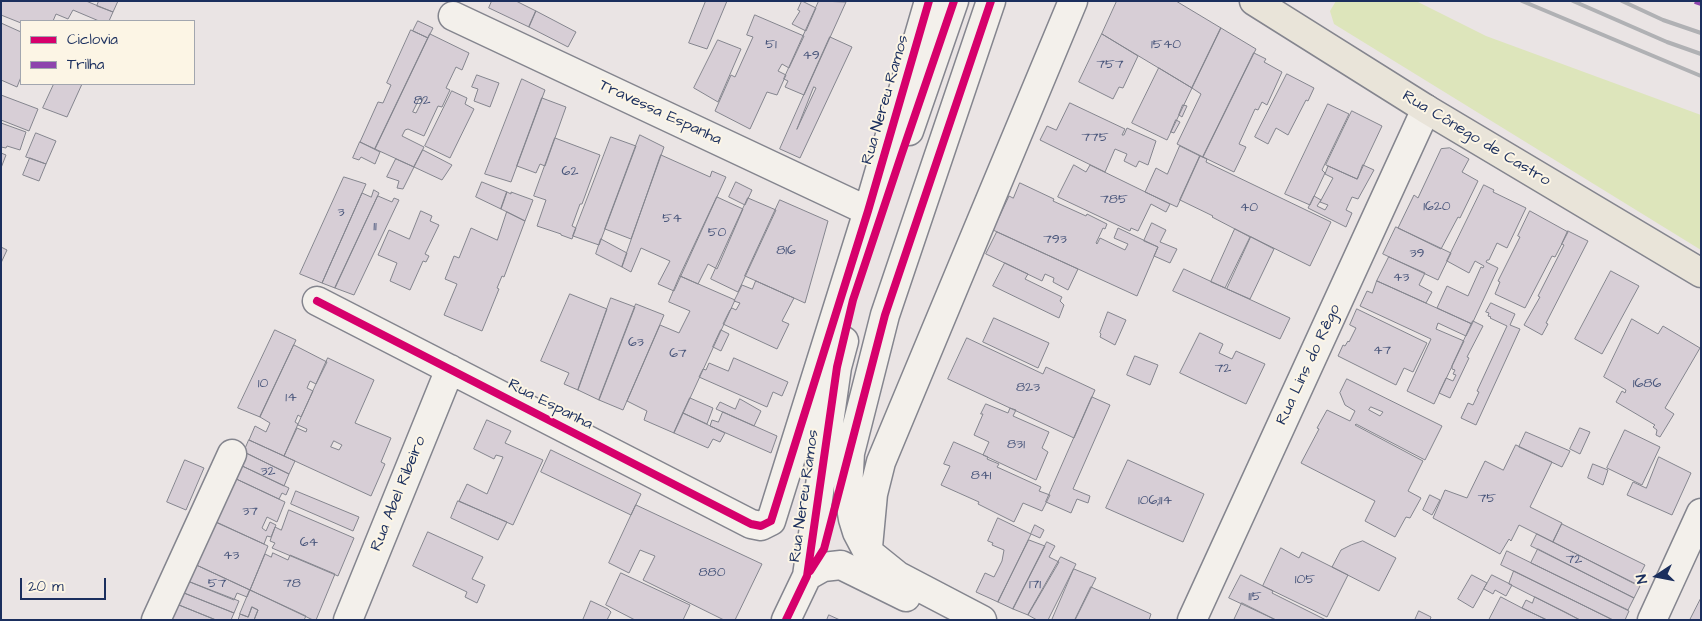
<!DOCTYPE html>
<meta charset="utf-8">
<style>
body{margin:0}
#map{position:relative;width:1702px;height:621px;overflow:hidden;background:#eae4e4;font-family:"Architects Daughter",sans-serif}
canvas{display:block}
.frame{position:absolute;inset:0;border:2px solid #1b2f5e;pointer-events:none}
.legend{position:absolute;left:20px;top:20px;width:175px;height:65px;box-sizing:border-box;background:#fcf5e5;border:1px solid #a2a6af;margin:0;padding:6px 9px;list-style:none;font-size:15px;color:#1b2f5e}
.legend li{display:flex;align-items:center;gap:10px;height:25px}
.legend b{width:25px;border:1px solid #a2a6af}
.north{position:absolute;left:1632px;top:551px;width:50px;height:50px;-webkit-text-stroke:4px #fcf5e5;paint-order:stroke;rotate:259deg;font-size:14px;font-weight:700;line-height:20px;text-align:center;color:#1b2f5e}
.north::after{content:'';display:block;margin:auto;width:18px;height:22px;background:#1b2f5e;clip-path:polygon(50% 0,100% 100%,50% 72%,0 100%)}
.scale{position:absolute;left:20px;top:578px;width:86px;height:22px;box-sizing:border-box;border:2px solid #1b2f5e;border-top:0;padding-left:6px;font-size:15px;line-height:18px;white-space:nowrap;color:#1b2f5e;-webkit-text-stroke:4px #fcf5e5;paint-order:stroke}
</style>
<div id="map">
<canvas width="1702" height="621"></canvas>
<div class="frame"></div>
<ul class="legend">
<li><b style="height:6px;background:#d6006c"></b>Ciclovia</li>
<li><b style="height:6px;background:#8e44ad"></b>Trilha</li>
</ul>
<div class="north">N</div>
<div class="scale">20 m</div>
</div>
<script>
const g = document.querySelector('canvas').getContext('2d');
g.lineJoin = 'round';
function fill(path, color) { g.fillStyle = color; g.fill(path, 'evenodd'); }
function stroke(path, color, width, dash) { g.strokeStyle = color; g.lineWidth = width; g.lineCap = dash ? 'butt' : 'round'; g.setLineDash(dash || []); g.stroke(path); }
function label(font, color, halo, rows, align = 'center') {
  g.font = font + ' "Architects Daughter",sans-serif'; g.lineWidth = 4; g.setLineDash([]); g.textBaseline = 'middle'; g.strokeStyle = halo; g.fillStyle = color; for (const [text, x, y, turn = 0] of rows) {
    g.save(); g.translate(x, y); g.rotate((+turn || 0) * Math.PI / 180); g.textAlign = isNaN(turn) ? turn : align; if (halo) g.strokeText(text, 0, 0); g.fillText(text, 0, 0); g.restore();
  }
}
fill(new Path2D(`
 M1336,1H1416L1486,36L1701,115V250L1334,24L1330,11Z`), '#dde5bb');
const building = new Path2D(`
 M1,1H86L113,12L109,21H99L73,10L68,19L56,14L53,21H21V23L1,15Z
 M99,1H118L113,12L97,6Z
 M492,1H516L536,11L529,27L489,8Z
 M706,1H727L707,49L689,43Z
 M802,1L816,8L806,31L792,24L800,11L798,10Z
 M819,1L846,2L804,95L785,87L788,81L784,79Z
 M1117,1H1176L1221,28L1192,88L1102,34Z
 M536,11L576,32L568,47L529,27Z
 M755,15L804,36L789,68L782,64L778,71L786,75L777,95L767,92L750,129L715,111L731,75L735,77L753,37L747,35Z
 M418,21L433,28L428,38L413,31Z
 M1,23L21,32V77L17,87L1,80Z
 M1221,28L1256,49L1203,157L1177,144L1201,94L1192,88Z
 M411,30L428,38L375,149L360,142L378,102L383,103L391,85L387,83Z
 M430,34L469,53L462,70L456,67L446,88L450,90L442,107L438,106L424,136L408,129L405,130L402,136L424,147L414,167L375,149ZM420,98L423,99L416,113L413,112Z
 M1102,34L1138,56L1123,88L1119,87L1113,99L1079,82Z
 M830,37L852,47L800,158L780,149ZM814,87L816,88L797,129Z
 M718,40L741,49L718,102L694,88Z
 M1254,53L1266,59L1264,62L1282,72L1267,105L1262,102L1258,110L1255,109L1239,144L1246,147L1234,172L1203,157Z
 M1159,68L1192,88L1167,140L1132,123Z
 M1287,74L1314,88L1308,101L1306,100L1288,135L1276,128L1268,144L1255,137Z
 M477,75L499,83L490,107L474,101L478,89L472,87Z
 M522,79L545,90L511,182L485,174Z
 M54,84H82L67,117L43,108Z
 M452,91L467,98L465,104L474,109L450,158L425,146Z
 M1,95L38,109L29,131L1,120Z
 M542,98L566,107L545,166L540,164L536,173L517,166Z
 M1070,103L1125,129L1122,135H1124L1127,128L1156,141L1148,165L1139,161L1136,167L1124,161L1127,154L1115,149L1105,172L1040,140L1047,126L1056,130Z
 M1328,104L1349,114L1322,170L1325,173L1310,205L1285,194Z
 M1183,105L1187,106L1182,117L1179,115Z
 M1352,111L1382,126L1357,179L1326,165Z
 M1176,120L1180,122L1174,133L1171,132Z
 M1,123L26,132L20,150L7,146L6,148L1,147Z
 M36,133L56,141L46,164L26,157Z
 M640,135L664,147L631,239L605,229Z
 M611,137L636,146L599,245L573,236Z
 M555,138L600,155L582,204H580L572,226L576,228L572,239L561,235V234L537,226L546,200L534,196Z
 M360,142L380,152L375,164L361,157L359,160L353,158Z
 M1180,146L1200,156L1177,207L1145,192L1156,168L1167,174Z
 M1450,148L1469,159L1462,172L1478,181L1460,218L1458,217L1441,249L1398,228L1414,195L1418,198L1441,149Z
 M423,150L452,165L442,180L414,167Z
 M1,153L6,155L1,168Z
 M661,155L710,177L712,171L726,177L674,291L658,284L670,261L641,248L631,272L622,267Z
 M1200,156L1207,159L1206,162L1331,222L1310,266L1235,229L1212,217L1213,216L1180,200Z
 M30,158L46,164L39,181L23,175Z
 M396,159L414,167L403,189L397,188L399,181L387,177Z
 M1074,165L1086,172L1090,165L1170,204L1166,212L1151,204L1138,231L1131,228L1130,231L1058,197Z
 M1363,165L1374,170L1358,199L1352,197L1346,210L1352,213L1346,227L1308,208L1314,196L1321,200L1317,206L1325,210L1328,205L1320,202L1333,178L1325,174L1328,166L1357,179Z
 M344,177L366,184L322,283L300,274Z
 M482,182L507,192L501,209L476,197Z
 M736,182L752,190L745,205L729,197Z
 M1020,183L1054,199L1053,201L1086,216L1087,214L1107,224L1105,229L1103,228L1096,243L1097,244L1100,238L1125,250L1128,244L1114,238L1118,228L1158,247L1137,296L993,230L1009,196L1013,198Z
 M1484,185L1494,190L1493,192L1526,208L1507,248L1497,243L1489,260H1487L1486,262L1498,268L1472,324L1437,308L1447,286L1468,296L1481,267L1483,268L1484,266L1475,261L1469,273L1447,261Z
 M374,190L379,193L335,288L322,283L362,193L371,197Z
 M507,192L511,194V192L533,200L525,221L501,209Z
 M378,196L392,202L394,198L399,200L354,295L335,288Z
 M717,197L743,209L717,269L708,264L698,284L680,276Z
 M748,198L776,210L738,292L711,279Z
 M780,200L828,221L805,303L745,276Z
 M421,211L432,216L430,221L439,225L425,254L429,256L426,262L423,261L410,290L390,281L397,263L378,255L389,230L409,239Z
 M1530,211L1568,232L1555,257L1552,256L1525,308L1495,294L1500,282L1498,281L1520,237L1518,236Z
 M507,212L525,221L504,277L502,276L497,288L499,289L482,331L444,315L457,284L445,279L454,256L459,258L471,228L497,240Z
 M1152,223L1166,230L1160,242L1177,249L1170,263L1154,256L1158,247L1144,241Z
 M1396,227L1451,253L1438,280L1383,254Z
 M1235,229L1250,237L1225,288L1211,282Z
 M1568,231L1588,241L1546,323L1548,324L1542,335L1524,325L1540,297L1538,296L1564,245L1562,244Z
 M997,232L1078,269L1068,290L1053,282L1054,278L1045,274L1042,281L986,254Z
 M1251,237L1274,249L1250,299L1227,289Z
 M601,239L627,253L622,267L596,254Z
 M1,247L7,250L1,263Z
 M1389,257L1425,273L1419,285L1432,292L1426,303L1377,281Z
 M1005,263L1028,274L1025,279L1062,297L1060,301L1064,305L1059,318L993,286Z
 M1184,269L1290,318L1280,339L1173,291Z
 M1611,271L1639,286L1602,354L1575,339Z
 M680,276L735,300L674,433L644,420L647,411L627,401L660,325L679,333L690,311L669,302Z
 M756,281L794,298L782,321L789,324L777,349L723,324L730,310L732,308L736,310L740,303L734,301L742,285L752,289Z
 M1377,281L1472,324L1466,336L1438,323L1436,329L1464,341L1434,404L1407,391L1431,339L1360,306L1367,291L1372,293Z
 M570,294L607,309L578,390L564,384L569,373L541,361Z
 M611,298L635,307L599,400L578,390Z
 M1491,303L1515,314L1510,325L1520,329L1476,425L1461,418L1468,403L1473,405L1479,392L1477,391L1507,326L1490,318L1491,317L1488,316L1489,313L1486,312Z
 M636,304L664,315L623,410L599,400Z
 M1357,309L1427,343L1413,372L1404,368L1396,385L1338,356L1343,345L1345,346L1348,341L1349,342L1356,328L1350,325Z
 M1108,312L1126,320L1115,345L1100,337L1101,334L1100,333Z
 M994,318L1049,343L1038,368L983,342Z
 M1632,319L1658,334L1663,326L1700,348L1665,408L1674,414L1660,437L1656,435L1657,430L1653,427L1655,425L1616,402L1622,391L1625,393L1626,390L1604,377Z
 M1473,321L1483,326L1467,357L1469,358L1450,398L1439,393L1446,378L1453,381L1456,375L1453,374L1455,370L1452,369V366Z
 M275,330L296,340L260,417L238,408Z
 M721,330L729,334L721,351L713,347Z
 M1200,333L1223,344L1219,353L1232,359L1236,351L1265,364L1246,404L1180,373Z
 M967,338L1043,374L1046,367L1095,390L1074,438L948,379Z
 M294,345L327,362L316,384L310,381L307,388L313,391L301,417L298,415L295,422L298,424L284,456L249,440L255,426L266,432L270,423L260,417Z
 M1135,356L1158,365L1150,385L1127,375Z
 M328,358L374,380L355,423L391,438L381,462L385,464L371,496L284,456L297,428L306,432L307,429L298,425ZM334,441L342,445L339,450L331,447Z
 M734,358L788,382L782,396L773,392L767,407L699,377L703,369L706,370L709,363L728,371Z
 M1347,379L1442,426L1425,460L1356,424L1355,425L1423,461L1408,491L1421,498L1410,518L1406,517L1395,537L1365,521L1375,501L1301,463L1319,429L1317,428L1327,410L1350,421L1355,411L1345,405L1340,393ZM1371,407L1383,412L1380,416L1369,410Z
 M1092,397L1110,405L1073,489L1090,496L1088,503L1077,499L1071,513L1046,502Z
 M690,398L713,408L707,424L683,413Z
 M740,399L761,411L754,426L716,409L720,402L735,409Z
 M986,404L1008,413L1010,408L1016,410L1013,416L1049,432L1042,448L1048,452L1036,480L983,455L989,442L974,435L983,414H981Z
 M723,412L777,436L771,453L710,426L712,420L718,422Z
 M683,413L725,433L720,442L713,439L708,448L674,433Z
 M487,420L511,431L505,443L543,460L513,525L459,501L467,484L487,494L503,457L496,455L494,459L474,449Z
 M1580,428L1590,432L1580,454L1570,449Z
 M1625,430L1660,447L1642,485L1607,468Z
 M1526,432L1570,451L1562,467L1519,447Z
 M249,440L295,461L289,474L244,452Z
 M954,442L988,457L987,459L999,464L997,467L1041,487L1039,491L1050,495L1042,511L1023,503L1014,522L978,504L979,502L941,485L950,466L944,464Z
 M1516,445L1552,462L1530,507L1562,523L1553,542L1519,525L1511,541L1509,539L1500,554L1433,518L1445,490L1467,498L1485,461L1503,470Z
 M551,450L641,494L631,515L541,472Z
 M244,452L289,474L284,486L238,464Z
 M1659,457L1691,473L1672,515L1627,495L1633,482L1646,488Z
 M185,460L204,468L186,510L167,502Z
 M1128,460L1204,494L1183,542L1106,508Z
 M238,464L289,488L286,495L282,493L279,499L232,477Z
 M1593,464L1608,470L1603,485L1588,478Z
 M232,477L285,502L277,522L267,517L262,528L266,531L270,522L276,525L271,537L267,536L264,544L213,521Z
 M296,491L359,517L353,531L291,504Z
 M1430,495L1440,500L1432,515L1423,510Z
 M458,501L507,522L498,540L451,518Z
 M636,505L762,564L735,620H724L643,580L655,556L640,550L629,573L609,563Z
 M289,510L354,538L338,576L272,548L275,543L270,541L275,527L281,530Z
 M998,518L1031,534L998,602L976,592L985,573L994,577L1002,561L1004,550L992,545L993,543L988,541Z
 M212,520L268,546L250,590L192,563Z
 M1562,524L1645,565L1635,584L1553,542Z
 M1035,525L1044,530L1040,538L1031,534Z
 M428,532L483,557L472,579L485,585L477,603L465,597L467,592L413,566Z
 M1537,534L1640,586L1634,598L1531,546Z
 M1029,540L1045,546L1013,609L998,602Z
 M1363,541L1396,558L1379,591L1332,567L1341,550L1351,545Z
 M1047,542L1055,546L1049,557L1059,562L1028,615L1013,609Z
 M1281,548L1299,558L1302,552L1348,575L1327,617L1263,586Z
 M1538,549L1634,598L1628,610L1531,563Z
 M1507,551L1629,611L1625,620H1613L1501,565Z
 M273,553L288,560L290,555L335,574L316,620H313L250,590L265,554L271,557Z
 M1061,557L1076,564L1048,620H1037L1028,615Z
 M192,563L250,590L247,597L237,593L234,600L185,580Z
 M1074,569L1096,578L1075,620H1052Z
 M1514,571L1613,620H1580L1509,584Z
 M621,573L690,605L683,620H635L606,605Z
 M1241,575L1273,591L1272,593L1326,620H1276L1229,598Z
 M1472,575L1487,583L1473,608L1458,599Z
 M1492,575L1512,585L1506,596L1495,590L1493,594L1484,589Z
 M185,580L239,601L234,613L179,591Z
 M1091,587L1151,614L1149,620H1075Z
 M250,590L306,616L304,620H254L258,610L252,607L248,617L240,614Z
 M179,591L234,613L231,620H216L174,603Z
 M1501,597L1522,608L1547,620H1489Z
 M1535,597L1567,613L1580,620H1547L1522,608L1526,600L1532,603Z
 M1701,598V620H1690Z
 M591,601L608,609L611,612L607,620H583Z
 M174,603L216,620H167Z
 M1242,603L1276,620H1234Z
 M252,607L258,610L254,620H238L240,614L248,617Z
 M1419,611L1431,617L1430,620H1415Z
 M829,615L840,620H827Z`);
fill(building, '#d7ced6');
stroke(building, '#84858e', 1);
const minor = new Path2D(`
 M453,16L868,211
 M909,131L954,1
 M317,301L751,524L761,526L771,521L868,211L929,1
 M868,547L873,494L881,462L1073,1
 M807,576L823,567L841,565L906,597
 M156,620L232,454
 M348,620L450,369
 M786,620L807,576L837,367L844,341
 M982,620L898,576L867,551L857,532L853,519L848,489L850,453L885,315L991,1
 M1192,620L1426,109
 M1652,620L1701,513`);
const major = new Path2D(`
 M1254,1L1426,109L1701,273`);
stroke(minor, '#84858e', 31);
stroke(major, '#84858e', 31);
stroke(minor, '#f3f0eb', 28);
stroke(major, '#e9e4d9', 28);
stroke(new Path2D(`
 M1522,1L1701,76
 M1573,1L1667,42L1701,54
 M1622,1L1663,20L1701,33`), '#b0b1b4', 4);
stroke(new Path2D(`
 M1695,1L1701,3`), '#8e44ad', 6, [12, 6]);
stroke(new Path2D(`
 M317,301L751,524L761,526L771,521L868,211L929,1
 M810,571L824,549L885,315L991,1
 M786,620L807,576L837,367L853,300L901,156L954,1`), '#d6006c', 8);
label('14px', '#4a577c', null, [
 ["51",771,45],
 ["1540",1166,45],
 ["49",811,56],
 ["757",1110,65],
 ["82",422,101],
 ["775",1095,138],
 ["62",570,172],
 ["785",1114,200],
 ["1620",1437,207],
 ["40",1249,208],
 ["3",341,213],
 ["54",672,219],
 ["11",375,227],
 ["50",717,233],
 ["793",1055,240],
 ["816",786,251],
 ["39",1417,254],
 ["43",1401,278],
 ["63",636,343],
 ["47",1382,351],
 ["67",678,354],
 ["72",1223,369],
 ["10",263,384],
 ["1686",1647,384],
 ["823",1028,388],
 ["14",291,398],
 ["831",1016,445],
 ["32",268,472],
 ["841",981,476],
 ["75",1487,499],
 ["106;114",1155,501],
 ["37",250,512],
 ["64",309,543],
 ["43",231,556],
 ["72",1574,560],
 ["880",712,573],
 ["105",1305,580],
 ["57",217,584],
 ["78",292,584],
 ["171",1035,585],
 ["115",1255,597]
]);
label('16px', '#1b2f5e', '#fcf5e5', [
 ["Rua Nereu Ramos",886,100,-74],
 ["Travessa Espanha",660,113,25],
 ["Rua Cônego de Castro",1476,139,31],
 ["Rua Lins do Rêgo",1309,365,-65],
 ["Rua Espanha",550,405,27],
 ["Rua Abel Ribeiro",399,494,-68],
 ["Rua Nereu Ramos",805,496,-82]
]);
</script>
